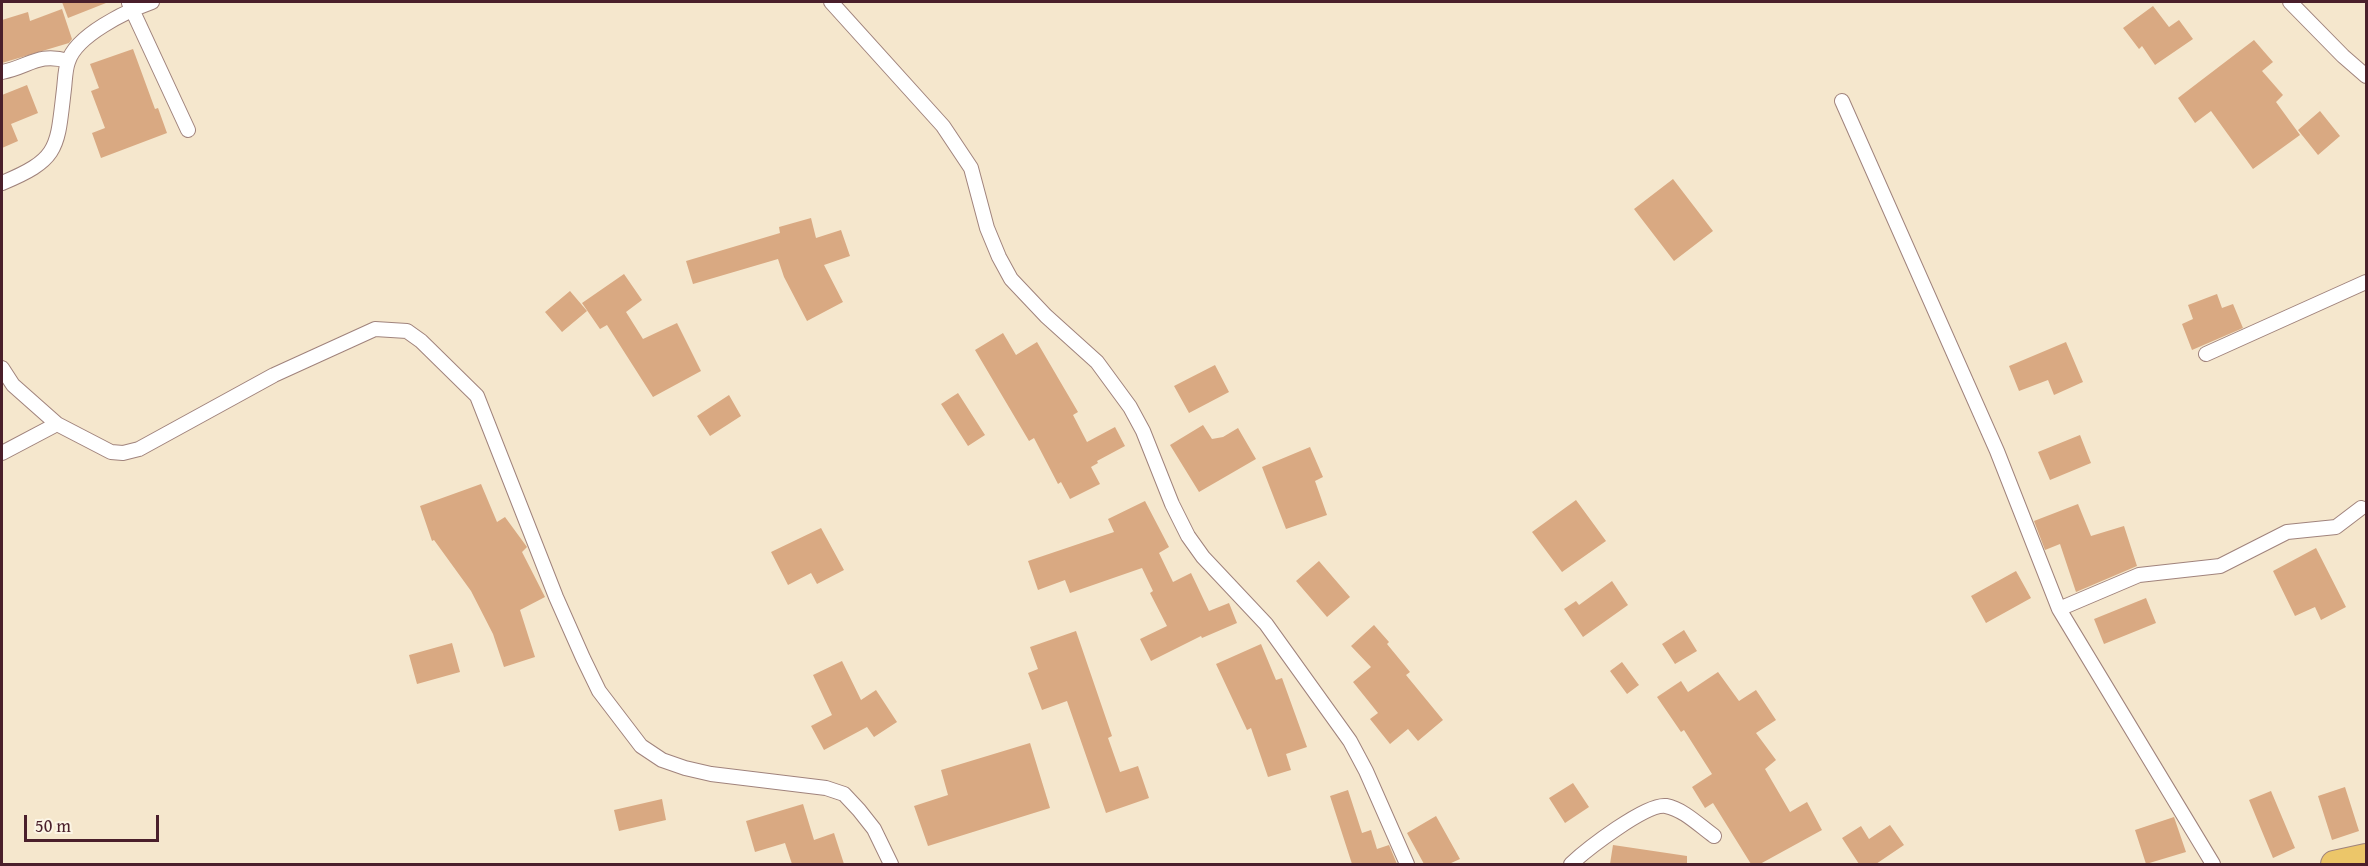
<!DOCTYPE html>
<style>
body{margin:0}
#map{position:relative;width:2368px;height:866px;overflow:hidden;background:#f5e7cd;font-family:"Gentium Book Plus",serif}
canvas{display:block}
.frame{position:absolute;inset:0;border:3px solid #4a1f2b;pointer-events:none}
.scale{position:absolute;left:24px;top:815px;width:135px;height:27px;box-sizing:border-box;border:3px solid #4a1f2b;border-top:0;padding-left:8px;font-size:18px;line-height:21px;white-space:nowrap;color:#4a1f2b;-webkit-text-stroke:4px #fcf5e5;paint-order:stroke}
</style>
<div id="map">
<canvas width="2368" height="866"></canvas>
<div class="frame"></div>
<div class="scale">50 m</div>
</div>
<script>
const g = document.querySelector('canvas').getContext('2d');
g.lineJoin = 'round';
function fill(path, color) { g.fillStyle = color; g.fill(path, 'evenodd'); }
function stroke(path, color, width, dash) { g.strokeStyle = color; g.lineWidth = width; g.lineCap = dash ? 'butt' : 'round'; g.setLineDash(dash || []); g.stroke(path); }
fill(new Path2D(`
 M62,2H106V3L68,18Z
 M2153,6L2169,27L2179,20L2193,39L2155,65L2142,46L2139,49L2123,28Z
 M62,9L72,39L69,43L2,63V20L28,12L30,21Z
 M2254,40L2273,62L2262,71L2283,95L2276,102L2300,135L2253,169L2211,111L2195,123L2178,98Z
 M133,49L155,109L158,108L167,133L101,158L92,133L105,128L91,91L99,88L90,64Z
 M27,85L38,113L11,124L18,141L2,148V95Z
 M2320,111L2340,136L2318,155L2298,130Z
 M1673,179L1713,231L1674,261L1634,209Z
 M811,218L816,238L841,230L850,256L824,265L843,302L807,321L784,277L778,259L693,284L686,261L780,233L779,227Z
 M624,274L642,300L626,312L643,339L677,323L701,371L653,397L607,325L600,329L582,303Z
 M570,291L587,311L562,332L545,312Z
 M2217,294L2222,308L2233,304L2243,328L2192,350L2182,324L2193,319L2188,305Z
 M1003,333L1016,355L1037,342L1078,412L1073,415L1087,442L1115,427L1125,446L1097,461L1098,463L1091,467L1100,484L1070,499L1061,482L1058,484L1034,438L1029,441L975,350Z
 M2066,342L2083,382L2054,395L2048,380L2019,391L2009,366Z
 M1215,365L1229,392L1189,413L1174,386Z
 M958,393L985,435L968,446L941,404Z
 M729,395L741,416L710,436L697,416Z
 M1203,425L1212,439L1223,437L1238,428L1256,459L1199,492L1170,445Z
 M2080,435L2091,463L2050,480L2038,452Z
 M1310,447L1323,477L1315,481L1327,515L1286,529L1262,467Z
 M481,484L497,522L505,517L527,547L522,552L545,597L520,610L535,657L504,667L493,634L471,591L434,540L432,541L420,506Z
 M1576,500L1606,541L1562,572L1532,532Z
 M1145,501L1169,547L1159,553L1173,582L1191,573L1209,611L1229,603L1237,623L1202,638L1201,636L1151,661L1140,639L1167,626L1150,593L1153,591L1142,568L1070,593L1065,580L1038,590L1028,561L1114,532L1108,519Z
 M2078,504L2091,536L2124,526L2137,566L2076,592L2060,544L2045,550L2034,521Z
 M821,528L844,570L817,584L811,573L788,585L771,552Z
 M2316,548L2346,607L2321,620L2315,607L2295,616L2273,571Z
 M1319,561L1350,597L1327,617L1296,581Z
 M2016,571L2031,598L1986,623L1971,596Z
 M1612,581L1628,605L1583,637L1564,609L1576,601L1579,605Z
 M2146,598L2156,623L2104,644L2094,619Z
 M1374,625L1389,642L1387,644L1410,672L1406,675L1443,720L1418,741L1408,729L1390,744L1370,719L1378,713L1353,682L1371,667L1351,646Z
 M1684,630L1697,651L1675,664L1662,644Z
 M1076,631L1112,736L1108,738L1120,772L1138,766L1149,798L1106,813L1067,701L1042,710L1028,673L1038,669L1030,647Z
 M452,643L460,672L417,684L409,655Z
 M1261,644L1276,680L1282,678L1307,747L1286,754L1291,770L1268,777L1251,728L1247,730L1216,664Z
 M842,661L861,700L876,690L897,722L874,737L867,727L824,750L811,726L832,715L813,675Z
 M1622,662L1639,685L1627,694L1610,671Z
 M1718,672L1739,701L1756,690L1776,720L1756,733L1776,760L1765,769L1790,812L1807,802L1822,830L1760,864H1751L1713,803L1705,808L1692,787L1712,774L1684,730L1681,732L1657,697L1681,681L1688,692Z
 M1030,743L1050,808L928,846L914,806L948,795L941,770Z
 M1573,783L1589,807L1565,823L1549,798Z
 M2345,787L2359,831L2332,840L2318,796Z
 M1348,790L1362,833L1371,830L1377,849L1389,845L1397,864H1352L1330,796Z
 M2271,791L2295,848L2273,858L2249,800Z
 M662,799L666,820L619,831L614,810Z
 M803,804L814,840L834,833L844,864H792L785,843L755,852L746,821Z
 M1436,816L1460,859L1449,864H1424L1407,833Z
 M2174,817L2186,852L2146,864L2135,830Z
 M1890,825L1904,845L1876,864H1859L1842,838L1861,826L1869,839Z
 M1613,845L1687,856V864H1610Z`), '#d9a982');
const street = new Path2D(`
 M831,2L943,126L971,168L987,228L999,257L1011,279L1046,316L1097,362L1130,407L1143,431L1172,504L1188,536L1203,557L1266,624L1350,741L1366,771L1407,864
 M2290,2L2343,56L2366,76
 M129,3L188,130
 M2,72C29,67 38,52 68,61
 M1842,101L1997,451L2059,609L2213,864
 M2,183C60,159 57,148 64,89C65,81 65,70 68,62C76,35 127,11 152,2
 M2206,354L2366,282
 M2,368L13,385L57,424L111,452L123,453L139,449L274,375L375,329L407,331L421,341L477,396L556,597L583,658L599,691L641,746L662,760L685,768L711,774L826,788L844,794L859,810L874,829L891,864
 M2,453L57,424
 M2059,609L2139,575L2220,566L2287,532L2336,527L2361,508
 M1571,864C1586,850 1646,803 1666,806C1683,809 1700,826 1714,836`);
const highway = new Path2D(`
 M2334,864L2366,857`);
stroke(street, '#a0837c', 16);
stroke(highway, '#a0837c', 28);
stroke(street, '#fff', 14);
stroke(highway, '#ecc669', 26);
</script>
